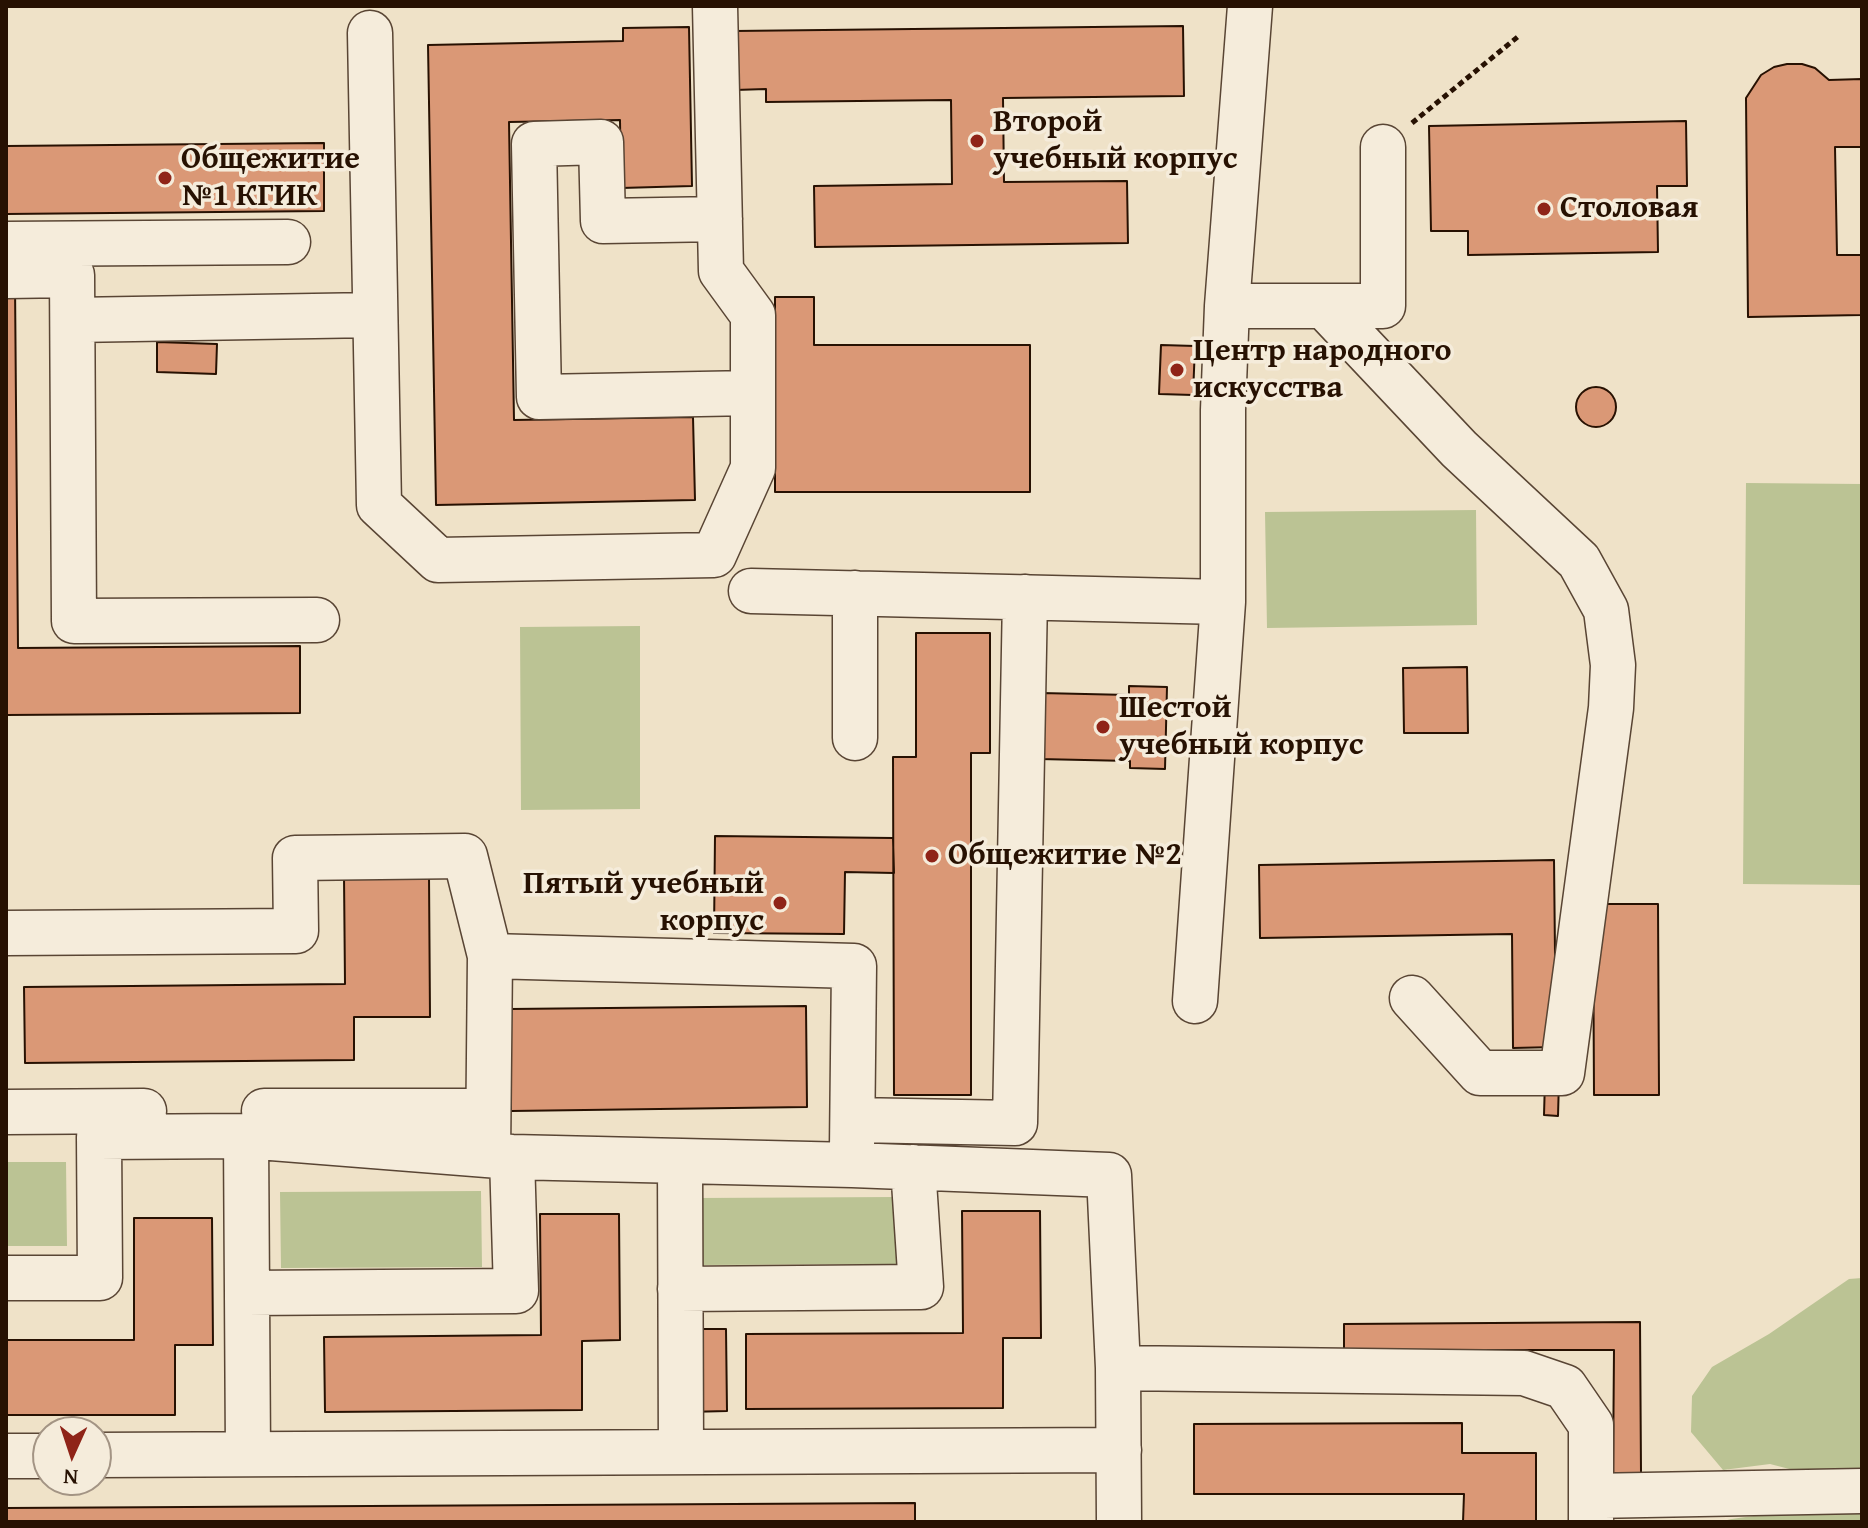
<!DOCTYPE html>
<meta charset="utf-8">
<style>
body{margin:0}
#map{position:relative;width:1868px;height:1528px;overflow:hidden;background:#efe2c8;font-family:"Gentium Book Plus",serif}
canvas{display:block}
.frame{position:absolute;inset:0;border:8px solid #271102;pointer-events:none}
.north{position:absolute;left:32px;top:1416px;width:80px;height:80px;box-sizing:border-box;background:#f5ecdb;border:2px solid #a39484;border-radius:50%;rotate:183deg;font-size:22px;font-weight:700;line-height:32px;text-align:center;color:#271102}
.north::after{content:'';display:block;margin:auto;width:28px;height:36px;background:#8f2418;clip-path:polygon(50% 0,100% 100%,50% 72%,0 100%)}
</style>
<div id="map">
<canvas width="1868" height="1528"></canvas>
<div class="frame"></div>
<div class="north">N</div>
</div>
<script>
const g = document.querySelector('canvas').getContext('2d');
g.lineJoin = 'round';
function fill(path, color) { g.fillStyle = color; g.fill(path, 'evenodd'); }
function stroke(path, color, width, dash) { g.strokeStyle = color; g.lineWidth = width; g.lineCap = dash ? 'butt' : 'round'; g.setLineDash(dash || []); g.stroke(path); }
function label(font, color, halo, rows, align = 'center') {
  g.font = font + ' "Gentium Book Plus",serif'; g.lineWidth = 7; g.setLineDash([]); g.textBaseline = 'middle'; g.strokeStyle = halo; g.fillStyle = color; for (const [text, x, y, turn = 0] of rows) {
    g.save(); g.translate(x, y); g.rotate((+turn || 0) * Math.PI / 180); g.textAlign = isNaN(turn) ? turn : align; if (halo) g.strokeText(text, 0, 0); g.fillText(text, 0, 0); g.restore();
  }
}
fill(new Path2D(`
 M1746,483L1862,484V885L1743,884Z
 M1476,510L1477,625L1267,628L1265,512Z
 M640,626V809L521,810L520,627Z
 M6,1162H66L67,1246H6Z
 M481,1191L482,1267L281,1268L280,1192Z
 M896,1197V1264L699,1265V1198Z
 M1862,1278V1481L1840,1482L1770,1464L1723,1470L1691,1432L1692,1396L1712,1367L1769,1334L1849,1279Z
 M1862,1513V1522H1719C1764,1510 1815,1516 1862,1513Z`), '#bbc394');
const building = new Path2D(`
 M1183,26L1184,96L1003,98L1004,182L1127,181L1128,243L815,247L814,186L952,184L951,100L766,102V89L735,90L734,31Z
 M689,27L692,186L621,188L620,120L509,122L514,420L693,417L695,500L436,505L428,45L623,41V28Z
 M1787,64H1802L1815,68L1829,80L1862,79V147H1835L1837,255H1862V315L1748,317L1746,98L1761,75L1774,67Z
 M1686,121L1687,186H1657L1658,252L1468,255V231H1431L1429,126Z
 M324,143V211L6,214V146Z
 M6,283H15L18,648L300,646V713L6,715Z
 M775,297H814V345H1030V492H775Z
 M157,342L217,344L216,374L157,372Z
 M1161,345L1195,346L1193,395L1159,394Z
 M1576 407a20 20 0 1 1 40 0a20 20 0 1 1-40 0Z
 M916,633H990V753H971V1095H894L893,757H916Z
 M1467,667L1468,733H1404L1403,668Z
 M1129,686L1167,687L1165,769L1130,768V761L1039,759L1041,693L1129,695Z
 M715,836L893,838L894,873L845,872L844,934L714,933Z
 M1554,860L1556,1047L1513,1048L1512,934L1260,938L1259,865Z
 M429,875L430,1017H354V1060L25,1063L24,987L345,984L344,876Z
 M1593,904H1658L1659,1095H1594Z
 M806,1006L807,1107L511,1111L510,1009Z
 M1545,1080H1559L1558,1116L1544,1115Z
 M962,1211H1040L1041,1338H1003V1408L746,1409V1334L963,1333Z
 M540,1214H619L620,1340L582,1341V1410L325,1412L324,1337L541,1335Z
 M134,1218H212L213,1345H175V1415H6V1340H134Z
 M1640,1322L1641,1473H1613L1614,1350H1344V1324Z
 M687,1329H726L727,1411L687,1412Z
 M1462,1423V1453H1536V1522H1463L1464,1494H1194V1424Z
 M915,1503V1522H6V1508Z`);
fill(building, '#da9876');
stroke(building, '#271102', 2);
const minor = new Path2D(`
 M370,33L379,505L438,560L714,555L753,468V315L721,271L715,6
 M720,219L603,221L601,142L534,144L539,397L753,393
 M6,244L288,242
 M6,276L72,275L74,621L317,620
 M1227,306H1383V147
 M1324,306L1459,449L1579,561L1606,610L1613,665L1611,708L1562,1073H1480L1412,998
 M73,320L374,315
 M751,591L1223,602
 M855,738V593
 M6,933L296,931L295,858L465,856L490,956L488,1155
 M490,956L854,966L852,1148
 M1195,1001L1223,602V410L1227,306L1250,6
 M264,1111H487
 M6,1112L144,1111
 M853,1120L1015,1123L1025,597
 M246,1136L248,1454
 M680,1163L681,1452
 M6,1278H100L99,1137L246,1136L512,1157L852,1165L1109,1175L1118,1368L1524,1373L1565,1387L1591,1425V1522
 M680,1289L921,1287L913,1167
 M247,1293L516,1291L512,1157
 M1118,1368L1119,1522
 M96,1455L1119,1450
 M6,1456H48
 M1591,1496L1862,1491`);
stroke(minor, '#594534', 47);
stroke(new Path2D(`
 M1412,123L1520,35`), '#271102', 5, [6, 4]);
stroke(minor, '#f5ecdb', 44);
for (const [x, y, r, color] of [
 [977,141,8,"#8f2418"],
 [165,178,8,"#8f2418"],
 [1544,209,8,"#8f2418"],
 [1177,370,8,"#8f2418"],
 [1103,727,8,"#8f2418"],
 [932,856,8,"#8f2418"],
 [780,903,8,"#8f2418"]
]) { const dot = new Path2D(); dot.arc(x, y, r, 0, 2 * Math.PI); g.fillStyle = color; g.fill(dot); stroke(dot, '#f5ecdb', 3); }
label('bold 32px', '#271102', '#f5ecdb', [
 ["Второй",993,123],
 ["учебный корпус",993,160],
 ["Общежитие",181,160],
 ["№1 КГИК",181,197],
 ["Столовая",1560,209],
 ["Центр народного",1193,352],
 ["искусства",1193,389],
 ["Шестой",1119,709],
 ["учебный корпус",1119,746],
 ["Общежитие №2",948,856],
 ["Пятый учебный",764,885,"right"],
 ["корпус",764,922,"right"]
], 'left');
</script>
